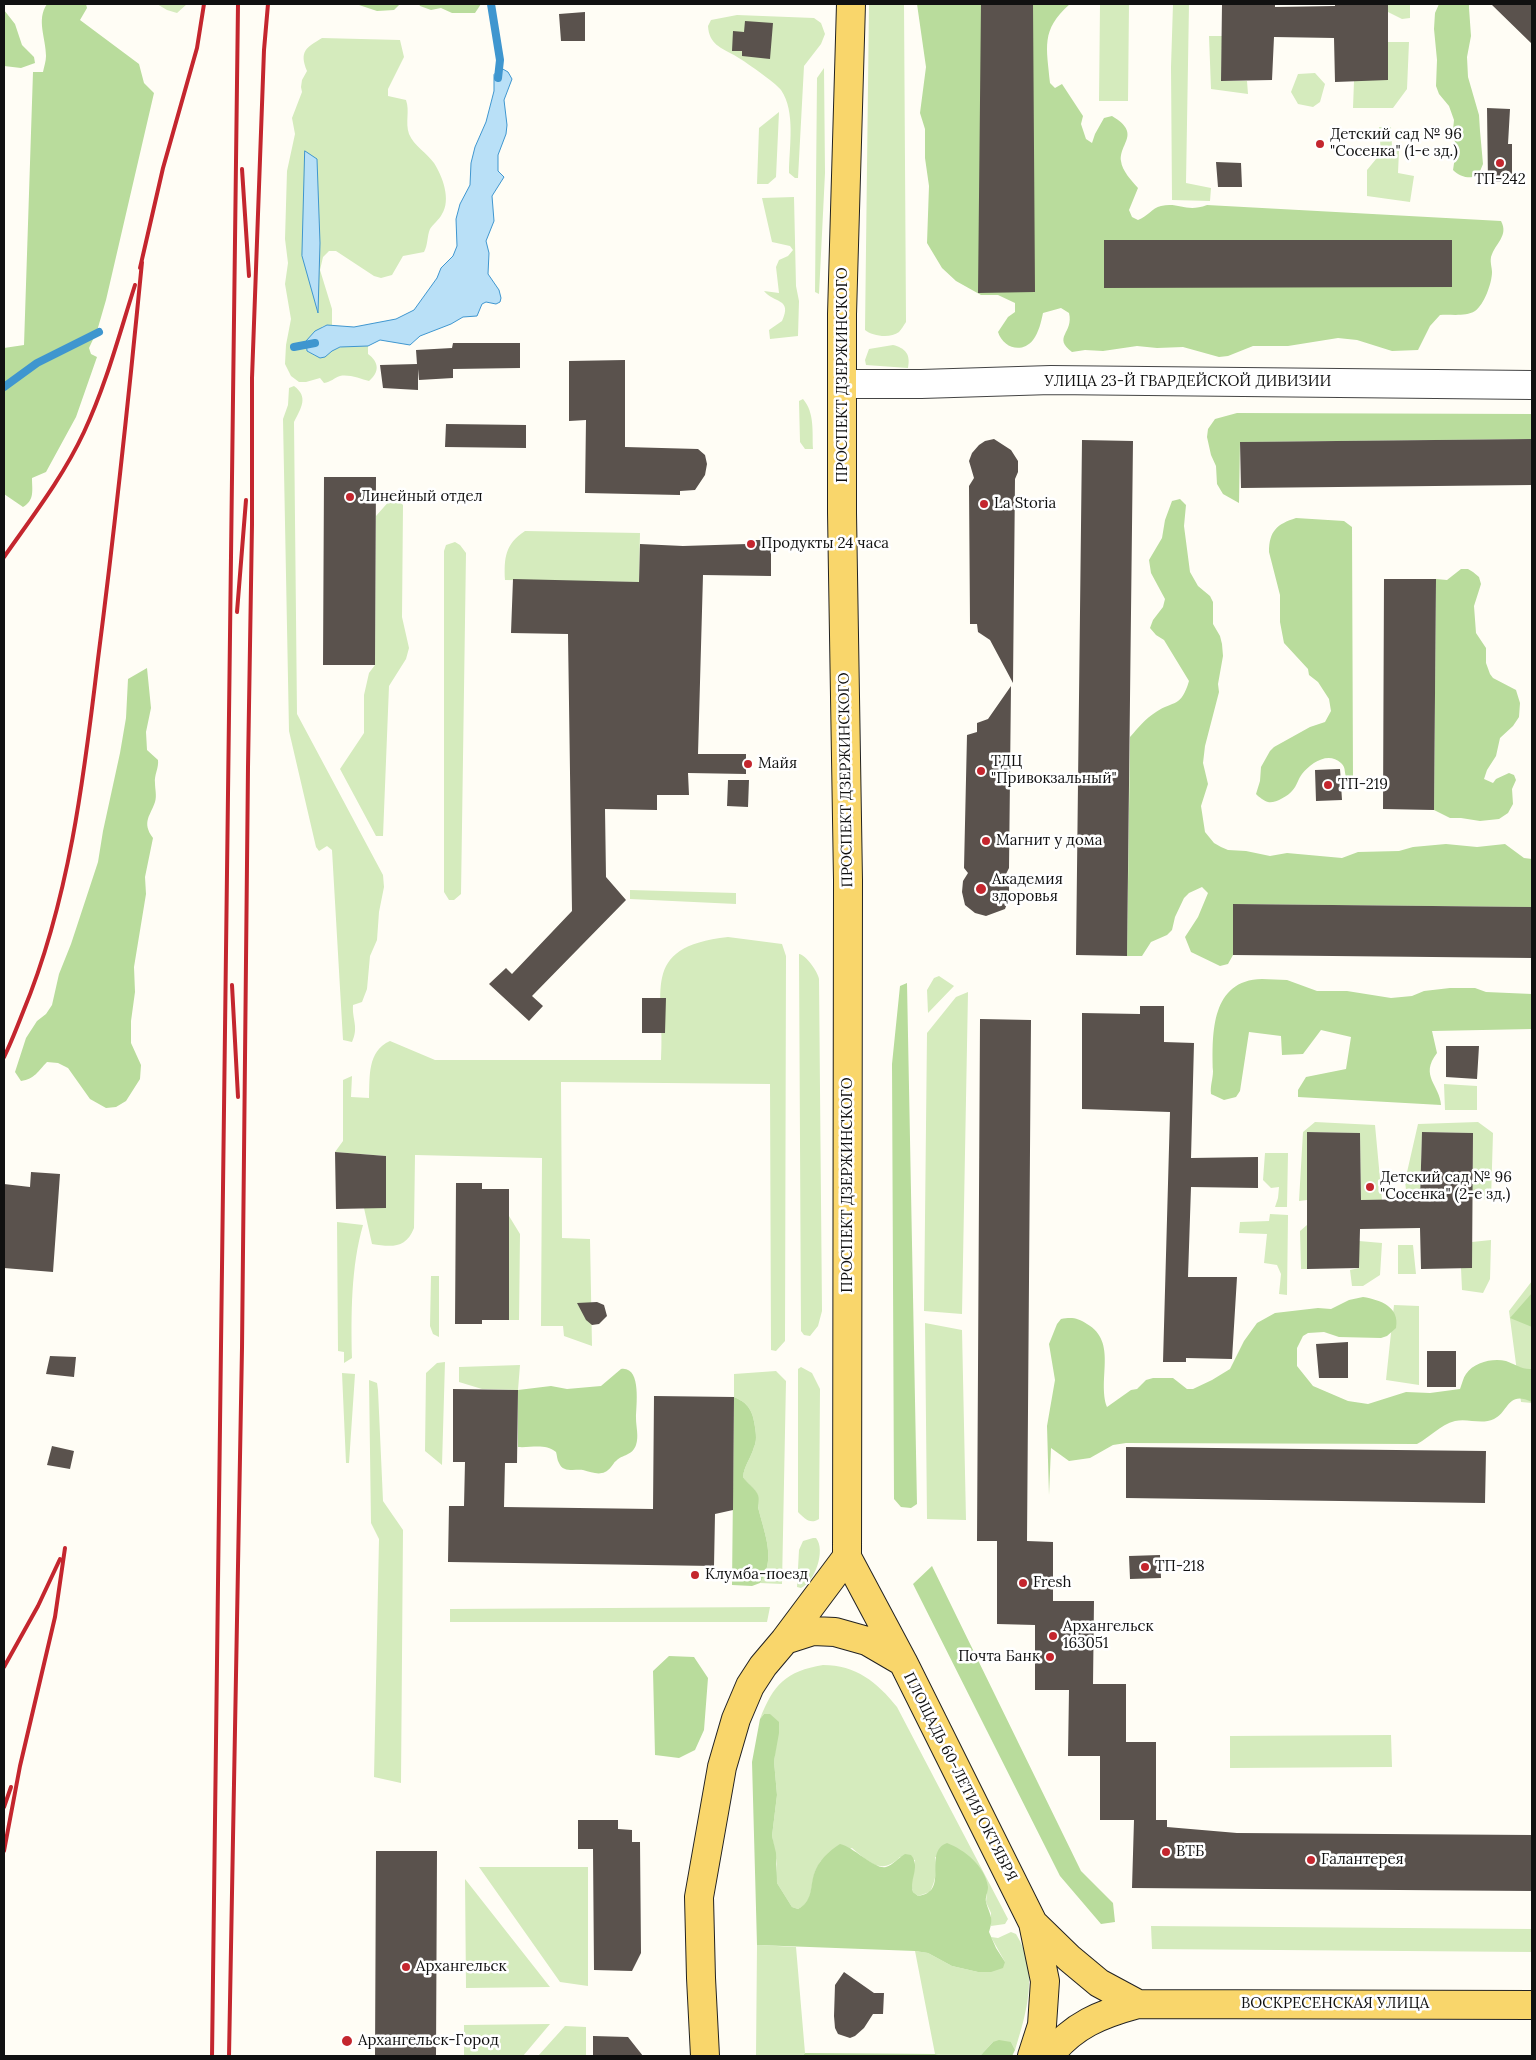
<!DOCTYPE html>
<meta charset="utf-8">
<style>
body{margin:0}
#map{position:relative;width:1536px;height:2060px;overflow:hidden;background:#fffdf5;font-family:Lora,serif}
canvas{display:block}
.frame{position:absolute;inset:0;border:5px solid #111;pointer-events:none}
</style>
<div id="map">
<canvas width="1536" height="2060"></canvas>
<div class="frame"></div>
</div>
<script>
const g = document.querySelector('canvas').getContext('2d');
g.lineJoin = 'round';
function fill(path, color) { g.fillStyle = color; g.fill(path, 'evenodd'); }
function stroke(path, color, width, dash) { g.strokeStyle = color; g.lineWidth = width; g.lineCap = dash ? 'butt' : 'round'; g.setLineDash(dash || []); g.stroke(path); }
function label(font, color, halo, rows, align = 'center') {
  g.font = font + ' Lora,serif'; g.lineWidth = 5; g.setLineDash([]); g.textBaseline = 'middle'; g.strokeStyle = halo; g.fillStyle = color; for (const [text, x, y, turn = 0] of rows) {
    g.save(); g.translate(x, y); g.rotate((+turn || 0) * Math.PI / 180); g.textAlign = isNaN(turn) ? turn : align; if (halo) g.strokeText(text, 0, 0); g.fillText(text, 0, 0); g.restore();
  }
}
fill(new Path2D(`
 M157,4H187L177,13L167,10Z
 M869,4H904L906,322C904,325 901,330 899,332C890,339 872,336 865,330Z
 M1100,4H1129L1128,101H1099Z
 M1173,4H1189L1186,183L1211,188L1210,201L1172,200L1171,67Z
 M1388,4H1410V18L1402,19L1388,12Z
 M737,15L814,18L821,23L825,34L821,44L804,66L798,178H795L789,173C789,147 796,112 781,90C776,83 743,60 734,55C721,48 709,44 708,26L711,20Z
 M1209,36H1222L1221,81H1247L1248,94L1211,89Z
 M322,38L400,40L404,57L388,89V96L406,100C410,111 405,122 409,134C414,146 427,153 434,163C443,177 451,200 442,214C439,220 433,224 430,229C427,236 428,245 424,252L403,256L392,275L381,278L374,276L336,251H329L323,257L320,270L332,309V325L323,326L307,351L316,356L344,346H368V354C379,362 380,372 369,381C361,379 349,374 340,376C334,378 331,382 324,383L320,378L306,382H299L291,376L285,364L286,345L291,319L285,284L288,263L285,239L287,171L295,134L292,118L302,92L301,87L302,80L307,71C299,51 306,48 322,38Z
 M1387,42H1409L1407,89L1393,108H1353L1354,81Z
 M824,68L825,173L819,294L815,292L817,78Z
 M1315,73L1325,84L1320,102L1313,107L1298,104L1291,92L1298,74Z
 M779,112L776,177L768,184H757L759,128Z
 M1379,127H1391L1392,147L1399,151L1398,173L1414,176L1410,202L1367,196V170L1381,153Z
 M794,197L796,286L799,301L798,336L770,339L769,330L782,321C793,298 773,303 764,291L779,293L776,267L779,260L788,256L793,250L790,246L772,242L762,198Z
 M893,345C905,348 911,354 908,368L866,365L865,360L869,349Z
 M294,386C309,397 301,408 294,422L297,714L383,875L384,887L379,912L377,940L370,956L367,989L362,1002L353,1005C352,1020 359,1027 352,1042L343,1040L332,850L327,846L319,851L316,847L289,731L283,419L288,405L289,388Z
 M803,399C815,413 812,432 813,449H805L800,442L799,401Z
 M391,499H397L403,505L402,617L409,648L406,659L389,686L383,836H376L340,769L364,733V695L369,673L375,665L376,516Z
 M525,531L640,533L639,582L505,580C504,558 505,544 525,531Z
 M455,542L460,545L466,553L461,894L454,900H449L444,892V551L446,545Z
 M630,890L736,893V904L630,899Z
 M728,937L782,944L786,956L785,1341L776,1351L771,1350L770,1084L561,1082L562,1238L590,1239L592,1346L564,1336L563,1326H541L542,1158L415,1155L414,1228C406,1249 391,1247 372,1244L364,1208H386V1156L335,1152L343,1141V1080L352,1076L351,1097L369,1098C370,1077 367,1051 390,1041L435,1060H661C666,993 637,947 728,937Z
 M799,954C806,955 818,972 819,979L822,1311L818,1326L810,1336L804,1335L801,1331Z
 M939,976L954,986L928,1013L927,990L934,978Z
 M968,992L962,1314L924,1311L927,1033L956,997Z
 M1444,1084L1477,1086V1110H1445Z
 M1315,1122L1375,1125L1382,1200H1361L1360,1133L1308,1132L1307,1200L1299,1201L1303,1132Z
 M1478,1122L1493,1133L1491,1200L1472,1198L1473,1133L1422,1132L1420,1199H1407L1405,1181L1418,1124Z
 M1265,1153H1288L1287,1207H1275L1278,1198L1279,1187L1271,1188L1263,1180Z
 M1270,1214L1288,1215L1287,1295L1279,1294L1281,1274L1277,1265L1264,1263L1267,1234L1239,1233L1240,1222L1269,1221Z
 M509,1216L520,1234L519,1320H509Z
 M337,1222L363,1225C351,1267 351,1314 352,1358L344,1363V1352L338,1351Z
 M1307,1225V1269H1301L1300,1231Z
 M1491,1240L1490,1279L1483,1293L1462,1290L1461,1268L1472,1242Z
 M1359,1241L1382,1243L1380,1275L1363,1286H1352L1350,1270L1359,1268Z
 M1398,1245H1413L1416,1274H1398Z
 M431,1276H439V1337L433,1334L430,1326Z
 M1532,1281V1403L1521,1402L1509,1311Z
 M1394,1305L1419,1306V1385L1386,1380Z
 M925,1323L962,1330L966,1520L927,1519Z
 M445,1362L442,1465L425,1451L426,1373L437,1363Z
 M520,1365L518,1390L482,1389L459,1382V1367Z
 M801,1367L812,1373L820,1389L819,1519C810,1525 804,1518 798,1512V1369Z
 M776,1371L786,1381L782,1584L760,1583C776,1560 765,1535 759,1511C757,1505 760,1498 756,1492C753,1487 747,1483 743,1477C744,1466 751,1458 754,1447C757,1441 756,1434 755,1427C753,1412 749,1403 734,1397V1374Z
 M342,1373L355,1374L349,1463H346Z
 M369,1380L377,1383L378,1390L383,1501L403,1530L401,1783L374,1777L379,1539L371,1523Z
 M813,1538H816C826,1550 815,1582 801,1588L797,1587L799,1550L803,1541Z
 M770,1607L767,1622H450V1609Z
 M823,1665C856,1665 877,1682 897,1707L1008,1919L1005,1924L991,1926V1913L986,1902L987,1891L983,1875L976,1864L935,1857C937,1870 936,1880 930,1892L918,1896L913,1892C909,1881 916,1872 915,1860L900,1857C881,1876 869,1862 852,1848L821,1861C819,1864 816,1868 815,1872C810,1886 814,1901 798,1909L792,1907L777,1883L776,1878L777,1864L772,1836L777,1795L774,1761L776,1744L764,1714L760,1719C773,1685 786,1671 823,1665Z
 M1391,1735L1392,1767L1230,1768V1736Z
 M479,1867H588V1986L560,1982Z
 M465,1879L550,1987L466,1988Z
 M1151,1926L1532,1929V1952L1152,1949Z
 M1011,1932L1016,1934C1039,1971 1027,2011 1015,2050L1011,2042H993L980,2056H945L935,2054L915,1951L928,1953L952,1966L978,1972L1005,1962L991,1937L998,1938Z
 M757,1945L796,1947L805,2053L802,2056H756Z
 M550,2024L523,2056H464V2025Z
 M565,2026L586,2027V2056H538Z`), '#d5ebbd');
fill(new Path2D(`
 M47,4H86L87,8L80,20L139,64L144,83L154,93L106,300L97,331L89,348L91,354L97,357L76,417L46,472L32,478C32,490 35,500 23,507L4,494V348L24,345L33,72H43C44,67 46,61 46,56C46,38 36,20 47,4Z
 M343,4H400L394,10L377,11L359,5Z
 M419,4H481L475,13H452L441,8L431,10L420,6Z
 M917,4H1070C1040,30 1047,48 1050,83L1055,88L1062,84L1083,116L1081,124L1086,139L1092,143L1095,134L1104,118L1112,116C1142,134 1119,143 1121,161C1122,171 1132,181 1138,188L1129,210L1132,217L1138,220C1147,217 1152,208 1161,206C1180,202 1186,213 1207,205L1501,221C1509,236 1495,243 1491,257C1490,263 1492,267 1492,272C1492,283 1484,305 1475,311C1465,317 1451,314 1440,315L1430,326L1418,350L1392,351L1357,340L1338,338L1288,346H1253L1228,356L1219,357L1183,347L1157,348L1137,346L1103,351L1085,350L1072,352C1052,337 1074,333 1069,313L1061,308L1043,313C1041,322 1039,332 1033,340C1022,354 1003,348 998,332L1008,317L1015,312V303L998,295H981L956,281L942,268L927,243L929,186L925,158V129L920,113L926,67Z
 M1439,4H1469V8L1471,36L1467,57L1468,77L1479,115L1480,131L1483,164L1478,176C1469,179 1460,177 1453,170L1456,150L1453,130L1454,120L1449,106L1439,94L1436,86L1437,60L1434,29L1435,13Z
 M4,10L15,24L22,45L34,57L35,63L21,68L4,66Z
 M1237,413L1532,414V439L1240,442L1239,503L1223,494L1217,484L1216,466L1211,455L1207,437L1208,429L1215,419Z
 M1180,499L1186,505L1184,526L1190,572L1198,586L1210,596L1213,602V624L1220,636L1222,644L1223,656L1218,684L1219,692L1205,746L1203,763L1208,784L1201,806L1205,832L1214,843L1221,847L1228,850L1246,851L1270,856L1287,853L1342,858L1358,852L1399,851L1413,847L1446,844L1477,847L1505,844L1524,858L1532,859V907L1234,904L1233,955L1228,964L1220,966L1191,952L1185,937L1198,917L1208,893L1202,887L1189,893L1184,898L1175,917L1172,930L1167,935L1151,942L1142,956H1127L1130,737C1138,728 1145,719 1156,712C1174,700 1181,708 1189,681L1164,640L1156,635L1150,628L1153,620L1163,607L1165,599L1151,573L1149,560L1162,538L1165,520L1172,501Z
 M1296,518L1344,521L1352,527L1353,781L1348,780C1343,774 1347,768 1341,763C1328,751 1311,763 1302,774C1298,779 1297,786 1292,791C1288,796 1274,804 1268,802C1264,801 1259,797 1256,794L1260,781L1261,767L1270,751L1274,747L1310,727L1325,722L1331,711L1329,699L1318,682L1309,675L1308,669L1284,643L1280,622V595L1269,552C1269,531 1277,524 1296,518Z
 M1461,569H1468L1473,572L1479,577L1481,584L1474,606L1476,633L1486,648V663L1490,674L1493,678L1516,690L1520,703L1519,717L1513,726L1500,738L1496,756L1487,770L1484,779L1493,783L1496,779L1509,773L1514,775L1516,780L1512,789L1513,804L1508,813L1499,819L1480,821L1461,818H1450L1434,810L1436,579L1447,580Z
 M147,668L151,708L146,732L147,750L158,760C159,768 154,775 155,783C155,789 157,796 155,802C151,815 141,822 153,838L145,877L146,894L134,967L135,992L131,1021V1043L141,1065L140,1079L126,1101L116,1107L106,1108L90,1099L68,1068L58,1063L47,1062C38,1071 35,1079 21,1081L15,1072L26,1038L37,1021L46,1014L52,1005L59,974L71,944L98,862L103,831L120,753L126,718L128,679Z
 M1262,979L1287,980L1317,991H1347L1391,998L1412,996L1424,991L1450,988H1475L1486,992L1532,994V1029L1432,1031L1437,1053C1419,1076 1440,1085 1441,1105L1298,1097V1090L1306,1077L1346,1069L1351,1037L1321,1030L1303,1054L1282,1055L1281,1036L1249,1032L1240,1091L1236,1097L1224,1100L1211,1094C1210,1086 1213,1079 1213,1071C1212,1033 1211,980 1262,979Z
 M907,983L917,1504L911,1508L901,1507L894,1499L892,1064L900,986Z
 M1532,1293V1327L1510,1318Z
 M1363,1297C1381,1300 1400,1307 1396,1328L1387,1336L1381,1338L1339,1337L1324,1332L1308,1333L1303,1336L1297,1348V1366L1313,1386L1348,1401L1368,1404L1406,1392L1430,1393L1460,1389C1462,1384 1463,1378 1466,1374C1474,1362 1493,1358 1506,1361C1515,1364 1522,1370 1532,1369V1402C1507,1390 1509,1412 1494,1419C1481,1425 1468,1418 1455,1421C1440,1425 1430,1437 1417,1444L1126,1443L1113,1445L1090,1458L1069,1461L1051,1448L1049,1495L1047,1426L1055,1380L1049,1344L1057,1324L1061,1319C1072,1317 1078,1318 1087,1324C1118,1342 1097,1379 1107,1407L1131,1390L1137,1389L1146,1380L1153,1378H1173L1187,1389H1193L1212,1380L1230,1369L1244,1341L1257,1323L1275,1313L1318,1308L1331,1309L1349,1300Z
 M621,1369C642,1366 636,1406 636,1418C636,1427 639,1436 636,1445C632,1456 623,1454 616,1461C614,1462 613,1465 611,1467C603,1477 594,1473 583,1470C575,1469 563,1473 559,1463C557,1460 557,1455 556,1452C545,1443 531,1448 518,1447V1390L551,1386L567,1389L601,1386Z
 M734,1397C749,1403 753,1412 755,1427C756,1434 757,1441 754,1447C751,1458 744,1466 743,1477C747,1483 756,1489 758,1495C760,1501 757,1506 759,1511C765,1535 776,1560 760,1583L752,1586L732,1585Z
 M932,1566L1081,1871L1113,1903L1115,1922L1101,1924L1060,1876L913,1584Z
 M669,1656L694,1657L708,1678L704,1730L695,1750L679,1758L655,1755L653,1671Z
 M764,1714H770L779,1722V1733L774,1761L777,1795L772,1836L776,1853L777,1883L792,1907L798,1909C813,1901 810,1887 814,1874C818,1861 829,1851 840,1844C854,1847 875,1870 886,1867C893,1865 898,1858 905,1854L911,1855C921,1867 909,1879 913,1892L918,1896C951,1892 922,1852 947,1843C965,1850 985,1866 988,1887C988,1892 985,1897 986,1902C990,1916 994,1917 989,1932L996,1948L1005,1962L1003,1968L991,1972H978L952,1966L928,1953L915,1951L757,1945L752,1762L760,1719Z
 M999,2040L1011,2042L1015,2050L1012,2056H980L993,2042Z
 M805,2053L935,2054L945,2056H802Z`), '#b9dc9c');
const water = new Path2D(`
 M501,68L508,72L512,79L504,100L507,125L506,134L498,155V171L504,177L492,196L494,221L486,241L489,253L488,274L499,290L501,298L500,302L496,304L486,302L482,304L477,316L463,317L451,324L420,336L410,345L380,340L368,346L340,347L332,351L325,357L320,358L307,351L306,341L315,331L327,325L354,327L396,319L414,310L437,278L441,268L453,256L457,246L456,219L460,204L470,185L471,163L475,147L486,122L494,91V75Z
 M305,151L317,159L320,243L318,313L302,256Z`);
fill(water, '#b9e0f7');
stroke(water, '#3f96cf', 1);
stroke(new Path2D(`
 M491,4L500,60L498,78
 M294,347L315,343
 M4,387L37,363L99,332`), '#3f96cf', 8);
fill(new Path2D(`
 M981,4H1033L1035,292L978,293Z
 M1222,4H1275V7L1335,6V4H1388V80L1335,82L1334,38L1274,37L1272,80L1221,81Z
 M1491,4H1532V44Z
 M585,12V41H561L559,14Z
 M745,21L773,23L770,59L742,56V51H732L733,31L744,32Z
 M1487,108L1510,109L1508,144H1512V182H1488Z
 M1216,162L1241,163L1242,187H1218Z
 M1104,240H1452V287L1104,288Z
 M453,343H520V368L453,369V378L419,380L418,369V390L383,388L380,365L417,364L416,350L452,348Z
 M625,360V447L698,449L705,455L707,464L705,475L695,490L680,491V495L585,493L586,420L569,421V361Z
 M446,424L526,425V448L445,447Z
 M994,439L1011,450L1018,461V472L1015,479L1013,683L990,640L978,632L977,624H970L969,486L974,478L969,461L972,453L979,445L985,441Z
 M1532,439V485L1241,488L1240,442Z
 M1082,440L1133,441L1127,956L1076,955Z
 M324,477H376L375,665H323Z
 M747,540H771V576L703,575L698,754H746V774L688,773L689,795H657V810L605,809L606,877L626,900L532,996L543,1006L529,1021L489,984L506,968L512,974L572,911L568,634L511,633L513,579L639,582L640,544L683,546L747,544Z
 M1384,579H1436L1434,810L1383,809Z
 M1011,686L1009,868L1005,876L1009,886V898L1005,909L986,916L975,913L965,905L962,892L963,881L968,873L964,868L967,735L977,732V723L988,719Z
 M1340,769L1342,800L1316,801L1315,770Z
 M728,780H749L748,807L727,806Z
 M1233,904L1532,907V958L1233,955Z
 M642,998H666L665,1033H642Z
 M1140,1006H1164V1042L1194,1043L1191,1158L1258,1157V1188L1191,1187L1188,1277H1237L1232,1359L1186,1358V1362H1163L1170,1112L1082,1109V1013L1140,1014Z
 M980,1019L1031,1020L1027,1541L1053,1542V1601H1094L1093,1684H1126V1742H1156V1820H1167V1827L1237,1833L1532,1835V1891L1132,1888L1134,1820H1100V1756H1068L1069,1690H1035V1625L997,1624V1541H977Z
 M1446,1046H1479L1477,1079L1446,1077Z
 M1307,1132L1360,1133L1361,1200L1420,1199L1422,1132L1473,1133L1472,1268L1421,1269L1420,1228L1360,1229L1359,1268L1307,1269Z
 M335,1152L386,1156V1208L336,1209Z
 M31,1172L60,1174L53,1272L4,1268V1184L30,1187Z
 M456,1183H482V1189H509V1320H482V1324H455Z
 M597,1302L604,1305L607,1316L599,1324L592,1325L586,1320L577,1303Z
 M1348,1342V1378H1319L1316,1344Z
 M1427,1351H1456V1387H1427Z
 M50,1356L76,1357L74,1377L46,1374Z
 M453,1389L518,1390L517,1463H505L504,1507L653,1509L654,1396L734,1397L733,1510L715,1514L714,1566L448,1562L449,1506H464L465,1462H453Z
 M52,1446L74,1451L70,1469L47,1465Z
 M1126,1447L1486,1451L1485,1503L1126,1498Z
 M1160,1555L1161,1578L1130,1579L1129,1556Z
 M578,1820H618V1829L632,1830V1842H640L641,1953L632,1971L594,1970L593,1849H578Z
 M376,1851H437L436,2056H375Z
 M844,1972L874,1993H884L883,2014H873L864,2028L855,2036L850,2038L838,2034L835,2028L834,2016L835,1985Z
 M593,2036L628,2037L643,2056H593Z`), '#5a524d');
const tertiary = new Path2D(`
 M843,384H921L1051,380L1532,385`);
const primary = new Path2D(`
 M851,4L842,314V513L848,880L847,1557L903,1662
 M785,1640L847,1557
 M1033,1923L1069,1958L1099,1983L1138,2004
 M705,2056L701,1978L699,1897L722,1767L736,1719L750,1686L763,1666L785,1640L813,1631L835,1632L867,1641L903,1662L1033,1923L1045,1981L1042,2025L1032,2056
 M1049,2056C1073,2025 1101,2014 1138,2004L1532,2005`);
stroke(tertiary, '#444', 30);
stroke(primary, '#222', 30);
stroke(tertiary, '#fff', 28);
stroke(primary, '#f9d66b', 28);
stroke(new Path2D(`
 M242,169L249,276
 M140,268L163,168L197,48L204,4
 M4,557C32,517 63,477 84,432C106,385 119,335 135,285
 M237,612L246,500
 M232,985L238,1097
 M4,1057C11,1043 17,1027 23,1012C69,901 84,778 98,659C115,527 129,395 142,262
 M4,1667L38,1606L60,1559
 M4,1807L11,1787
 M4,1851L20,1766L55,1617L65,1548
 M212,2056L238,4
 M229,2056L242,1348L248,767L252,524V378L264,50L268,4`), '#c4262e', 4);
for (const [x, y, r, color] of [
 [1320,144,5,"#c4262e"],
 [1500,163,5,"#c4262e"],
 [350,497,5,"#c4262e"],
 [984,504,5,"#c4262e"],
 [751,544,5,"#c4262e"],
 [748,764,5,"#c4262e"],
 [981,771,5,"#c4262e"],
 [1328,785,5,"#c4262e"],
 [986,841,5,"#c4262e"],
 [981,889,6,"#c4262e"],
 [1370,1187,5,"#c4262e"],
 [1145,1567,5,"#c4262e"],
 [695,1575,5,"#c4262e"],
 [1023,1583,5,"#c4262e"],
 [1053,1636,5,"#c4262e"],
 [1050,1657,5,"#c4262e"],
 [1166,1852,5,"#c4262e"],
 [1311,1860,5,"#c4262e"],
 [406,1967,5,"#c4262e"],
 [347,2041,6,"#c4262e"]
]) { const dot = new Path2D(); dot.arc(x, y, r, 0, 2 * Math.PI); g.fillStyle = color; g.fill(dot); stroke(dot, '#fff', 2); }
label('15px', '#111', '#fff', [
 ["Детский сад № 96",1330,135],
 ["\"Сосенка\" (1-е зд.)",1330,152],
 ["ТП-242",1500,180,"center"],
 ["Линейный отдел",360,497],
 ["La Storia",994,504],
 ["Продукты 24 часа",761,544],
 ["ТДЦ",991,762],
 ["\"Привокзальный\"",991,779],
 ["Майя",758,764],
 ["ТП-219",1338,785],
 ["Магнит у дома",996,841],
 ["Академия",992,880],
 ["здоровья",992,897],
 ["Детский сад № 96",1380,1178],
 ["\"Сосенка\" (2-е зд.)",1380,1195],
 ["ТП-218",1155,1567],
 ["Клумба-поезд",705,1575],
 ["Fresh",1033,1583],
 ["Архангельск",1063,1627],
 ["163051",1063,1644],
 ["Почта Банк",1040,1657,"right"],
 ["ВТБ",1176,1852],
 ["Галантерея",1321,1860],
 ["Архангельск",416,1967],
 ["Архангельск-Город",358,2041]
], 'left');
label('15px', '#111', '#fff', [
 ["ПРОСПЕКТ ДЗЕРЖИНСКОГО",843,375,-90],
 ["УЛИЦА 23-Й ГВАРДЕЙСКОЙ ДИВИЗИИ",1188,382],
 ["ПРОСПЕКТ ДЗЕРЖИНСКОГО",846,780,-91],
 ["ПРОСПЕКТ ДЗЕРЖИНСКОГО",848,1185,-90],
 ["ПЛОЩАДЬ 60-ЛЕТИЯ ОКТЯБРЯ",960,1777,63],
 ["ВОСКРЕСЕНСКАЯ УЛИЦА",1335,2004]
]);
</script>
